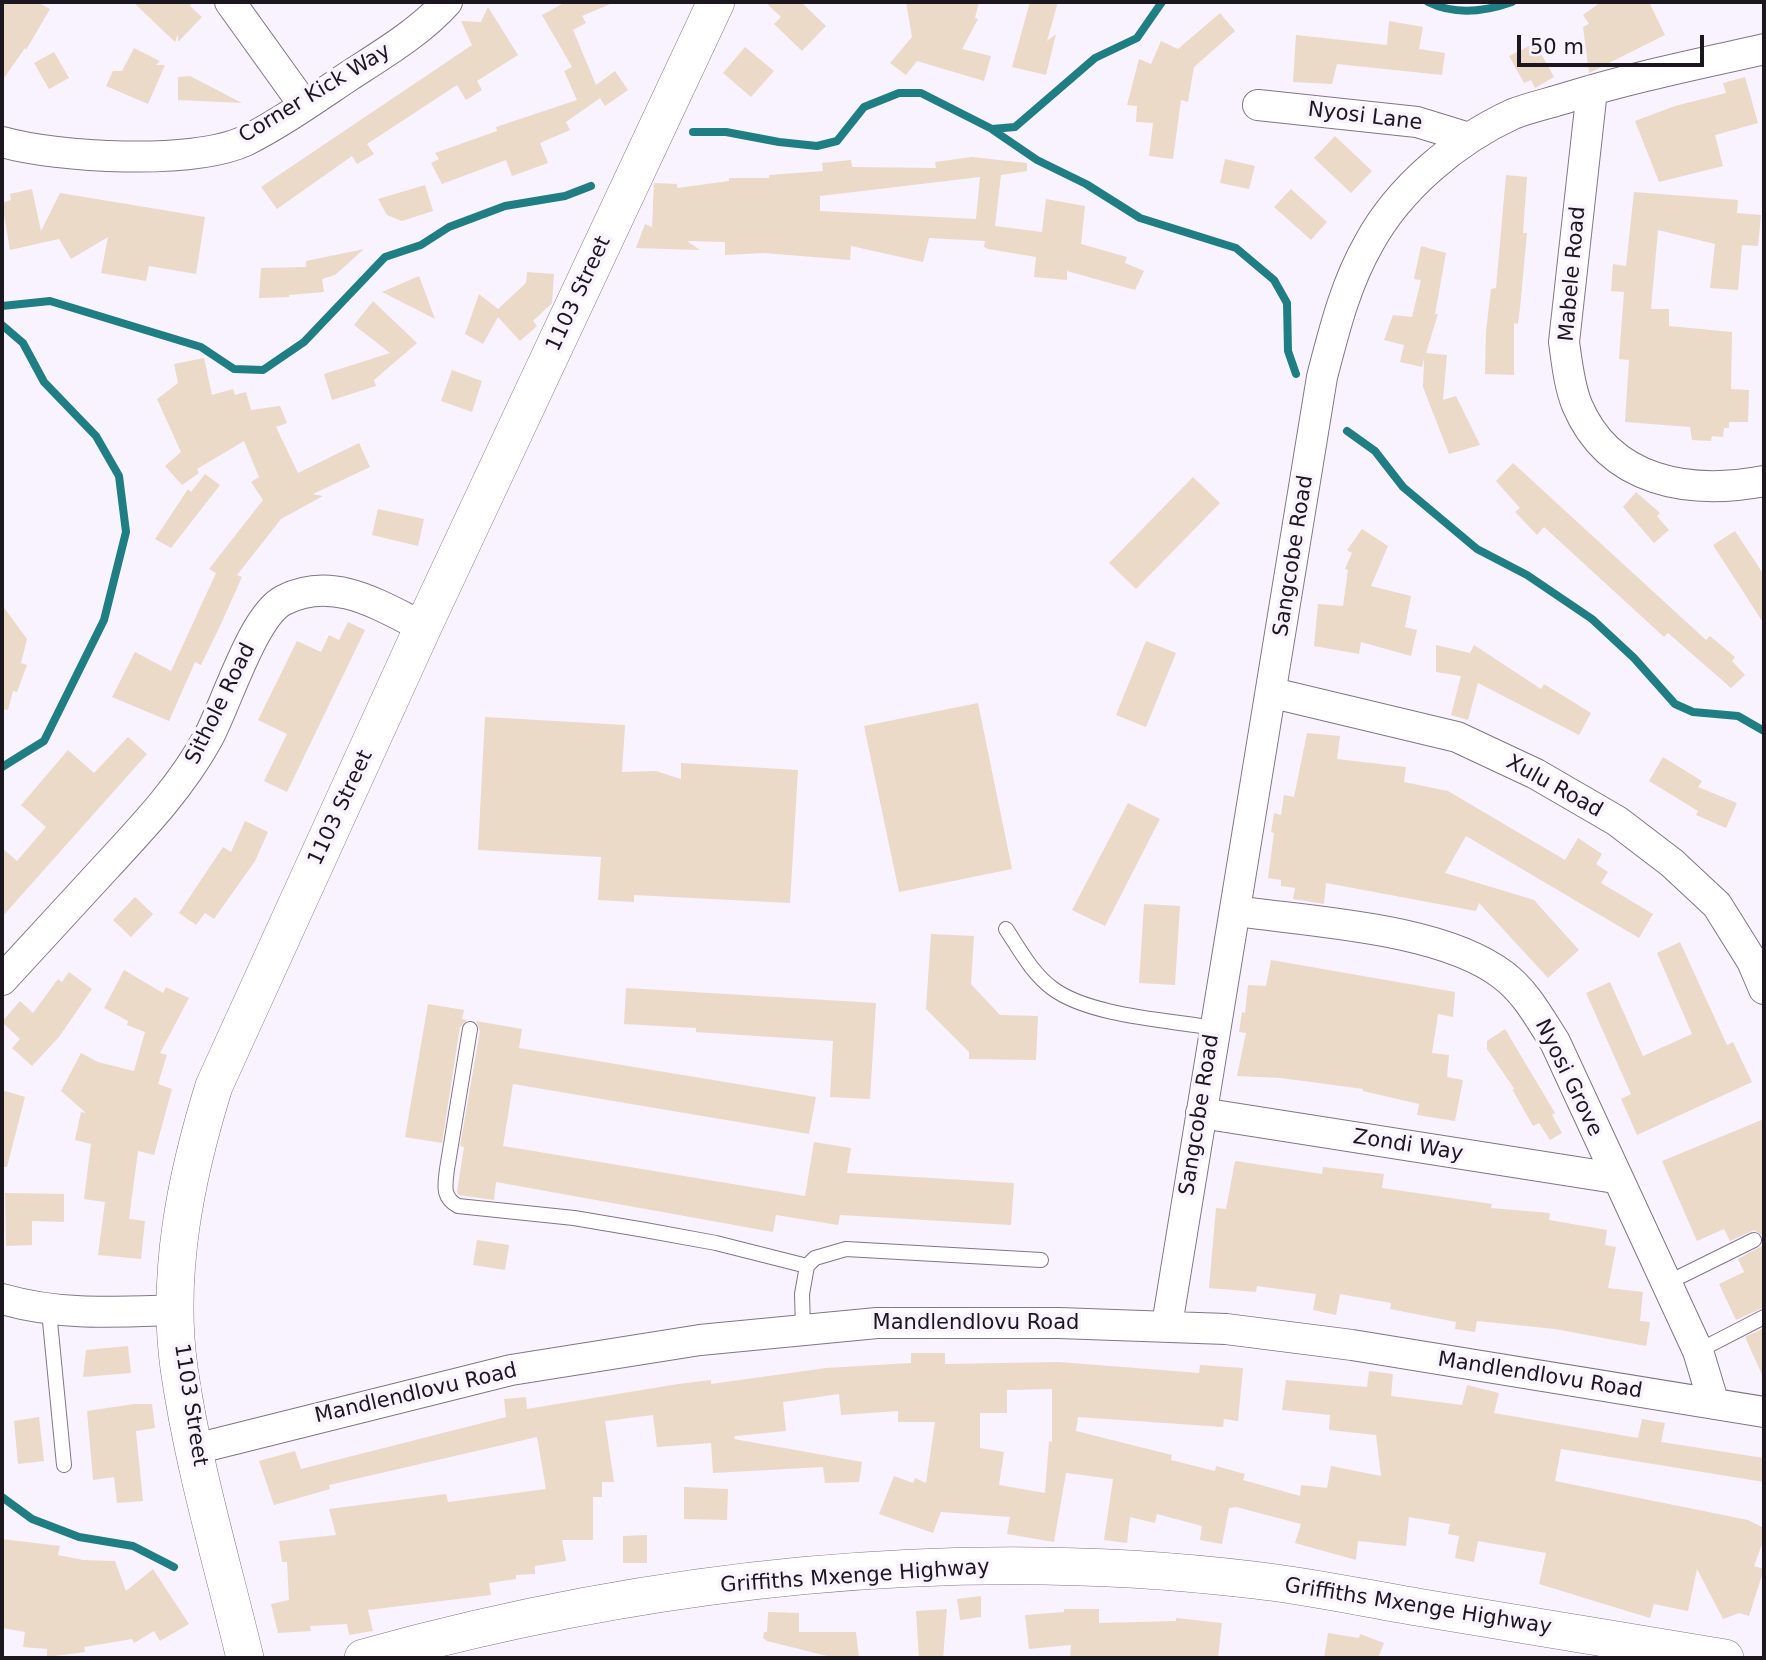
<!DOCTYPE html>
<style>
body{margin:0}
#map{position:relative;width:1766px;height:1660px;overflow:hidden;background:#f9f2ff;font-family:"DejaVu Sans",sans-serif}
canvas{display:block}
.frame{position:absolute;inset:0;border:4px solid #1c171f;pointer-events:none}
.scale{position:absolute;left:1517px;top:35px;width:187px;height:32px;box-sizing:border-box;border:4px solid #1c171f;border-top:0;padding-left:9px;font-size:21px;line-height:24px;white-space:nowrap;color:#1c171f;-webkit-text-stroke:5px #f9f2ff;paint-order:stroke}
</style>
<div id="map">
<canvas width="1766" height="1660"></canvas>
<div class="frame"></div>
<div class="scale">50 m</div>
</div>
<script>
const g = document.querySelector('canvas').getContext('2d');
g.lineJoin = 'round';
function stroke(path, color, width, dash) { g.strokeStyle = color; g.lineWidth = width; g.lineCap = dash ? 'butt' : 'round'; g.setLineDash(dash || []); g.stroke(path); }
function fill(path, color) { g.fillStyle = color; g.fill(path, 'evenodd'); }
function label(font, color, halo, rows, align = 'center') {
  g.font = font + ' "DejaVu Sans",sans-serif'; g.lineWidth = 7; g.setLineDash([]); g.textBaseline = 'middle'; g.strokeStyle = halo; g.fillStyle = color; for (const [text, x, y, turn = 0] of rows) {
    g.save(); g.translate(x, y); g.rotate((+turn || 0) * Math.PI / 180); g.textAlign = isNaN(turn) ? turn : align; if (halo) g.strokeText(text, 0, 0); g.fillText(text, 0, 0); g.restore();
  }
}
stroke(new Path2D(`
 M1428,2C1454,15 1484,12 1512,2
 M993,130L1037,160L1086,184L1140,218L1236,248L1274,280L1287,303L1288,351L1296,374
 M693,132H726L779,142L817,146L837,141L864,107L899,93H921L992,129L1015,127L1095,58L1137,38L1162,2
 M2,306L50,301L201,347L234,369L263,370L304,342L385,257L421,245L449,227L505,206L565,196L591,186
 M2,325L23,343L44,382L96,436L119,476L126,532L104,620L44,741L2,767
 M1347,431L1375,451L1403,487L1477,549L1527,575L1592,619L1634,658L1675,704L1693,712L1738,716L1764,731
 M2,1497L32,1519L79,1537L133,1546L174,1567`), '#1f7e83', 8);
fill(new Path2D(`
 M2,2H37L50,9L26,50L25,48L2,81Z
 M133,2H192L190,6L202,17L178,42V34L175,42Z
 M566,2H615L582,16L586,23L573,30L596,85L615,71L628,90L605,106L600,98L566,122L570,130L540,143L548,163L512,176L506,160L442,184L431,163L439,159L435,153L497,131L496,127L577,100L564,71L572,67L542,15Z
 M765,2H801L826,26L802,51L774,24L781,17Z
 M906,2H979L975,18L978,19L962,49L991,56L984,81L917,61L906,75L890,63L912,37Z
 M1030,2H1058L1047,41L1056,34L1046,75L1012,67Z
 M1601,2H1649L1665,35L1589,73L1583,27L1589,24L1583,15Z
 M488,7L518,55L477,81L482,90L466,100L457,85L367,144L374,154L357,164L352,156L277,209L261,187L472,45L461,21L481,22Z
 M1220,13L1235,31L1194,67L1188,102L1181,100L1173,159L1149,156L1153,123L1136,122L1137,106L1127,105L1139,59L1151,64L1161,41L1178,49Z
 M1389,21L1423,27L1419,49L1445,53L1442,75L1337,64L1332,84L1293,82L1296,35L1387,45Z
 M1529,46H1537L1554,77L1535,88L1531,80L1524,83L1509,56Z
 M745,47L774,71L751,97L723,73Z
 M134,48L160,61L156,65H165L148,104L106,86L113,71H122Z
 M54,52L69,78L49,89L34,63Z
 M190,76L242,103L178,100V77Z
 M1745,77L1758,123L1715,135L1723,166L1659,182L1635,121L1675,106L1726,93L1723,83Z
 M1335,136L1372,171L1351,193L1314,158Z
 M972,157L1027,163V171L1001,175L995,226L1042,232L1046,199L1085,206L1081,244L1127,257L1125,263L1144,271L1135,290L1067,271V280L1034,277L1036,257L988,249L984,247L985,241L929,238L923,262L851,246L850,260L764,253L725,255V242L687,241L700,250L636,248L645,224L652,227L654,183L677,184V188L729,181V178H769V175L823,171L822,163L851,160L852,167L936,168L935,162ZM980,177L976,219L820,211V196Z
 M1225,159L1255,166L1249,189L1220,183Z
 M1506,175L1527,177L1523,233H1527L1520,308L1518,324L1514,323V375L1485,374L1486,331L1491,289L1496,288Z
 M425,185L433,211L402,221L387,215L378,199Z
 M32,189L41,231L60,193L205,217L196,274L149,266L146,281L101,273L108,237L71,259L59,239L10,250L2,203L11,200L10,194Z
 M1291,189L1327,222L1311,240L1274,207Z
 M1634,192L1738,200L1737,213L1761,215L1758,246L1742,245L1738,290L1710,288L1715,244L1658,230L1651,309H1669V326L1732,332L1731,389L1749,390L1748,422H1729V428H1724L1723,437L1712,436L1711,441L1692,440L1690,427L1625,422L1629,360L1619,359L1624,292L1611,291L1613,264L1626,266Z
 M1421,246L1446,253L1435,314H1438L1426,353L1447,355L1443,400L1456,396L1480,445L1449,454L1423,387L1424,358L1422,367L1400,362L1404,345L1384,340L1393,315L1412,317L1421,280L1414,279Z
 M364,249L335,275L322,279L324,292L289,295V297L259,298L261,268L306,267V261Z
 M527,272L554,274L552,303L533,321L537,326L520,341L498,317L483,344L465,334L479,294L498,309L526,283Z
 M419,276L435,319L382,292Z
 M373,301L417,343L374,380L376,386L332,400L324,374L390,353L354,325Z
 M204,358L212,395L233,389L235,395L246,392L251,410L280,406L287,423L276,427L298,473L359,443L370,467L313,494L323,496L281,519L237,575L242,577L220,626L201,665L195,662L169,721L112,697L135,652L171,671L216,573L209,569L263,500L251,482L259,477L244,441L197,469L199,473L182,485L165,466L181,452L157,399L178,383L174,364Z
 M452,370L482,381L472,412L441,401Z
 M1513,463L1706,640L1710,636L1735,657L1732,661L1745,675L1731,688L1668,633L1664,637L1544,527L1537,535L1515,512L1520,508L1496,481Z
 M205,474L220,485L171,548L155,539L188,489L191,492Z
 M1193,477L1220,503L1136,589L1109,563Z
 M1636,492L1660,513L1657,516L1669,530L1654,543L1623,507Z
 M378,509L424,519L418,546L372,535Z
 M1362,529L1388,546L1371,586L1411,596L1405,627L1417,630L1411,656L1361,642L1359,654L1314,646L1318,604L1343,606L1348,570L1345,569L1352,553L1347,550Z
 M1735,531L1764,575V624L1713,545Z
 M2,605L27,639L21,663L27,665L17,692L13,691L8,710L2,709Z
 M348,622L365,630L287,792L264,781L287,734L258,720L297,641L321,652L329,635L339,640Z
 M1146,641L1176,653L1146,727L1116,715Z
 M1436,645L1470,653L1474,645L1541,689L1544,684L1591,713L1579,735L1478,683L1468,720L1451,715L1461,676L1436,672Z
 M978,703L1012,869L899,892L864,726Z
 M485,717L625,725L622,772L656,771L681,779V763L798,770L790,903L634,895V902L598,900L601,857L478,850Z
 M1307,733L1340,736L1337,759L1406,767L1404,782L1448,791L1565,860L1578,838L1602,854L1596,864L1608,872L1601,883L1653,914L1639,938L1466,836L1445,873L1534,900L1579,950L1548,978L1479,903L1476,911L1326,883L1324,904L1293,899L1295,888L1281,886V880L1268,878L1274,833L1271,832L1274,813L1281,815L1284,795L1294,797Z
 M128,737L147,754L2,917V848L17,861L46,827L21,805L68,750L94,773Z
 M1663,757L1702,781L1698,787L1737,803L1726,828L1696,815L1698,811L1649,781Z
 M1128,803L1160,819L1105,926L1072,910Z
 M245,821L268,832L255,861L214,919L205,913L196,925L179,913L223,847L231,852Z
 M135,897L153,914L131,937L113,920Z
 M1144,904L1180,906L1175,985L1139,983Z
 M931,934L974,936L971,984L1000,1015L1038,1016L1036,1060L969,1059V1052L926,1009Z
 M1680,942L1727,1045L1733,1042L1752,1082L1637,1135L1621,1099L1631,1094L1586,993L1610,982L1643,1056L1692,1034L1657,953Z
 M1271,960L1455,992L1453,1017L1438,1014L1432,1053L1449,1055L1447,1077L1463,1080L1455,1121L1417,1115L1419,1104L1363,1091V1089L1281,1078L1237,1076L1246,1033L1239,1032L1242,1012L1245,1013L1248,985L1266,986Z
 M124,970L163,993L166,987L189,998L160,1053L167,1055L158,1084L172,1089L154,1155L138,1151L129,1219L145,1221L141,1259L98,1255L105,1202L84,1199L91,1144L75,1140L81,1112L86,1113L61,1091L81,1053L98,1062L134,1071L145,1032L127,1025L128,1021L104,1008Z
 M69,972L92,989L59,1037L32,1066L12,1048L20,1039L2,1022L20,1001L33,1013L58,979L62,982Z
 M626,988L876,1003L870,1099L830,1097L833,1041L696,1032V1028L624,1024Z
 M428,1004L464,1010L462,1019L467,1020L460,1027L442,1143L405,1137Z
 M476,1021L522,1029L519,1048L816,1097L809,1134L513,1084L503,1146L805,1196L814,1142L851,1148L847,1173L1014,1183L1011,1225L840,1215L838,1225L776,1215L773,1232L496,1182L494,1200L459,1195L457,1192L464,1147L460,1146L480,1031Z
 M1505,1029L1555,1113L1552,1115L1562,1133L1550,1140L1539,1123L1533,1126L1512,1089L1515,1090L1487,1049V1041Z
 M2,1090L25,1097L7,1167H2Z
 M1764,1119V1307L1736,1320L1719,1284L1744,1272L1738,1259L1762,1246L1763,1236L1754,1230L1730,1241L1724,1229L1697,1241L1662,1161Z
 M1235,1161L1322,1174L1323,1167L1384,1174L1382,1188L1492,1204L1491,1208L1550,1213L1549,1220L1607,1230L1605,1245L1616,1247L1608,1288L1643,1292L1640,1321L1650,1322L1646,1346L1555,1329L1477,1321L1475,1332L1455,1329L1456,1322L1390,1309L1391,1303L1340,1294L1336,1315L1313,1310L1316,1294L1257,1286L1256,1292L1209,1288L1216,1208L1226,1209Z
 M5,1193L64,1194V1222L32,1221V1245L6,1246Z
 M477,1240L509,1245L505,1270L473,1265Z
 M1764,1328V1379L1745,1337Z
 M128,1346L131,1373L83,1377L86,1350Z
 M911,1353H945V1364L1059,1362L1199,1373L1200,1365L1243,1368L1238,1421L1224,1419L1223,1427L1078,1417L1076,1431L1172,1455L1171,1460L1215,1471L1216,1466L1245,1474L1243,1480L1300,1496L1301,1485L1327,1488L1331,1466L1381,1476L1376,1435L1329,1430L1330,1415L1282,1410L1286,1380L1367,1387L1369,1371L1393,1374L1391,1396L1462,1405L1467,1385L1499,1393L1494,1413L1638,1438L1642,1419L1665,1423L1661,1442L1764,1458V1482L1561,1449L1555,1481L1748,1520L1764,1528V1539L1754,1566L1764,1569L1749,1616L1739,1613L1723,1619L1697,1569L1688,1611L1654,1604L1650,1618L1539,1584L1546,1553L1478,1541L1474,1562L1455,1558L1459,1536L1448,1534L1450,1524L1409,1517L1406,1546L1358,1541L1356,1560L1295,1543L1301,1524L1236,1507L1229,1508L1222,1544L1200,1540L1202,1526L1157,1514L1155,1523L1130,1517L1127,1543L1104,1540L1113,1479L1066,1473L1054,1542L1007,1534L1010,1517L941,1512L933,1533L879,1514L894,1476L913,1483L915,1478L926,1483L935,1422H898V1411L841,1415L839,1394L783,1402L786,1431L735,1436L734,1439L862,1462L859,1482L825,1483L823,1467L713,1473L711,1443L657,1447L653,1415L605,1421L614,1482H602V1497H593V1540H562L566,1561L535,1566V1574L516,1575V1579L489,1583L491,1595L368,1610L373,1631L349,1635L347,1624L310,1626L311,1631L278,1633L271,1604L289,1600L287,1562H282L279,1541L336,1535L329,1509L446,1494L448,1502L546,1489L537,1437L329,1485L330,1489L274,1505L259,1461L295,1451L301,1469L506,1417L504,1399L526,1397L527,1409L678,1384L711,1380V1384L826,1368L911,1363ZM1052,1389V1442L1049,1441L1045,1493L999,1485L1004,1452L980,1448V1413H1007V1390Z
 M134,1404H152L155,1428L136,1431L143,1501L117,1503L114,1477L93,1480L87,1411Z
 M39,1417L44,1461L18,1464L14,1421Z
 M684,1487L728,1489L727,1520L684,1519Z
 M647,1535V1563H623V1536Z
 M2,1539L60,1546L58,1555L83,1560L115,1561L126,1591L153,1569L189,1624L160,1641L154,1631L134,1643L132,1639L84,1647L85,1652L47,1657V1649L23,1647L25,1632L2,1628Z
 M981,1596V1617L960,1620L957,1599Z
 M947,1609L943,1658H919L916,1611Z
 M1064,1609H1099V1623L1176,1621V1618L1222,1623L1218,1658H1070L1071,1645L1029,1649L1025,1615L1064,1612Z
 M768,1612L799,1613V1632H856L859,1658H835L767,1641L763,1638L764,1632H767Z
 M1328,1633L1359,1638L1360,1634L1384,1643L1378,1658H1324Z`), '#ecdac8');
const service = new Path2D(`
 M1006,929C1020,950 1032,973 1052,988C1089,1016 1168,1020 1214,1028
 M470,1029L447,1169C445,1186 442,1197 458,1206L574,1218L645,1230L716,1243L807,1266
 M1667,1283L1754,1240
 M49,1311L64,1465
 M803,1328L802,1294L807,1266L815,1258L846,1249L1041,1260
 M1698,1351L1764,1317`);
const minor = new Path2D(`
 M230,2L304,105
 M1592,90L1564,342C1567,363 1569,385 1577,405C1610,483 1690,495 1764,481
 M1258,105L1417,122L1469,138
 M2,142C58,158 192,165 245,141C281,123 316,98 349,76C383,54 420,32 447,2
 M1273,693L1457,737L1536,774L1617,821L1672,863L1717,905L1752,961L1764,989
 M1236,911C1313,922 1442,928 1503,975C1526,992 1540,1019 1555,1042L1698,1351L1714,1404
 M2,980C37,942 71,905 106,867C144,826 181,787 208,738C226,705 253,615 284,600C333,575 379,605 423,627
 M1201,1113L1615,1178
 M2,1299C61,1316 115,1312 177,1310
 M1167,1325L1322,377C1334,331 1345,285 1369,243C1399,188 1456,140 1513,114C1531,107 1551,103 1569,97C1633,77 1699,64 1764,49
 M195,1449L511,1370L700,1340L877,1323H1059L1226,1329L1352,1345L1764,1412`);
const tertiary = new Path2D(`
 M245,1658C222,1562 193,1466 179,1368C166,1273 186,1176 214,1086L423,627L716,2
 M363,1658C650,1578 957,1544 1254,1580C1308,1586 1363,1598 1417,1607C1520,1624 1622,1641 1725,1658`);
stroke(service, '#807588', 16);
stroke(minor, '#807588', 32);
stroke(tertiary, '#807588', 38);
stroke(service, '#fff', 14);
stroke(minor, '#fff', 30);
stroke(tertiary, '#fff', 37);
label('21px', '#1c171f', '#f9f2ff', [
 ["Corner Kick Way",315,94,-31],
 ["Nyosi Lane",1365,117,7],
 ["Mabele Road",1573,274,-85],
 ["1103 Street",579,294,-65],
 ["Sangcobe Road",1294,556,-81],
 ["Sithole Road",221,704,-64],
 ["Xulu Road",1554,787,29],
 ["1103 Street",341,808,-65],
 ["Nyosi Grove",1568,1078,64],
 ["Sangcobe Road",1200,1115,-81],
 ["Zondi Way",1408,1146,9],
 ["Mandlendlovu Road",976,1324],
 ["Mandlendlovu Road",1540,1376,9],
 ["Mandlendlovu Road",416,1394,-13],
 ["1103 Street",190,1405,81],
 ["Griffiths Mxenge Highway",855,1577,-4],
 ["Griffiths Mxenge Highway",1418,1607,9]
]);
</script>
